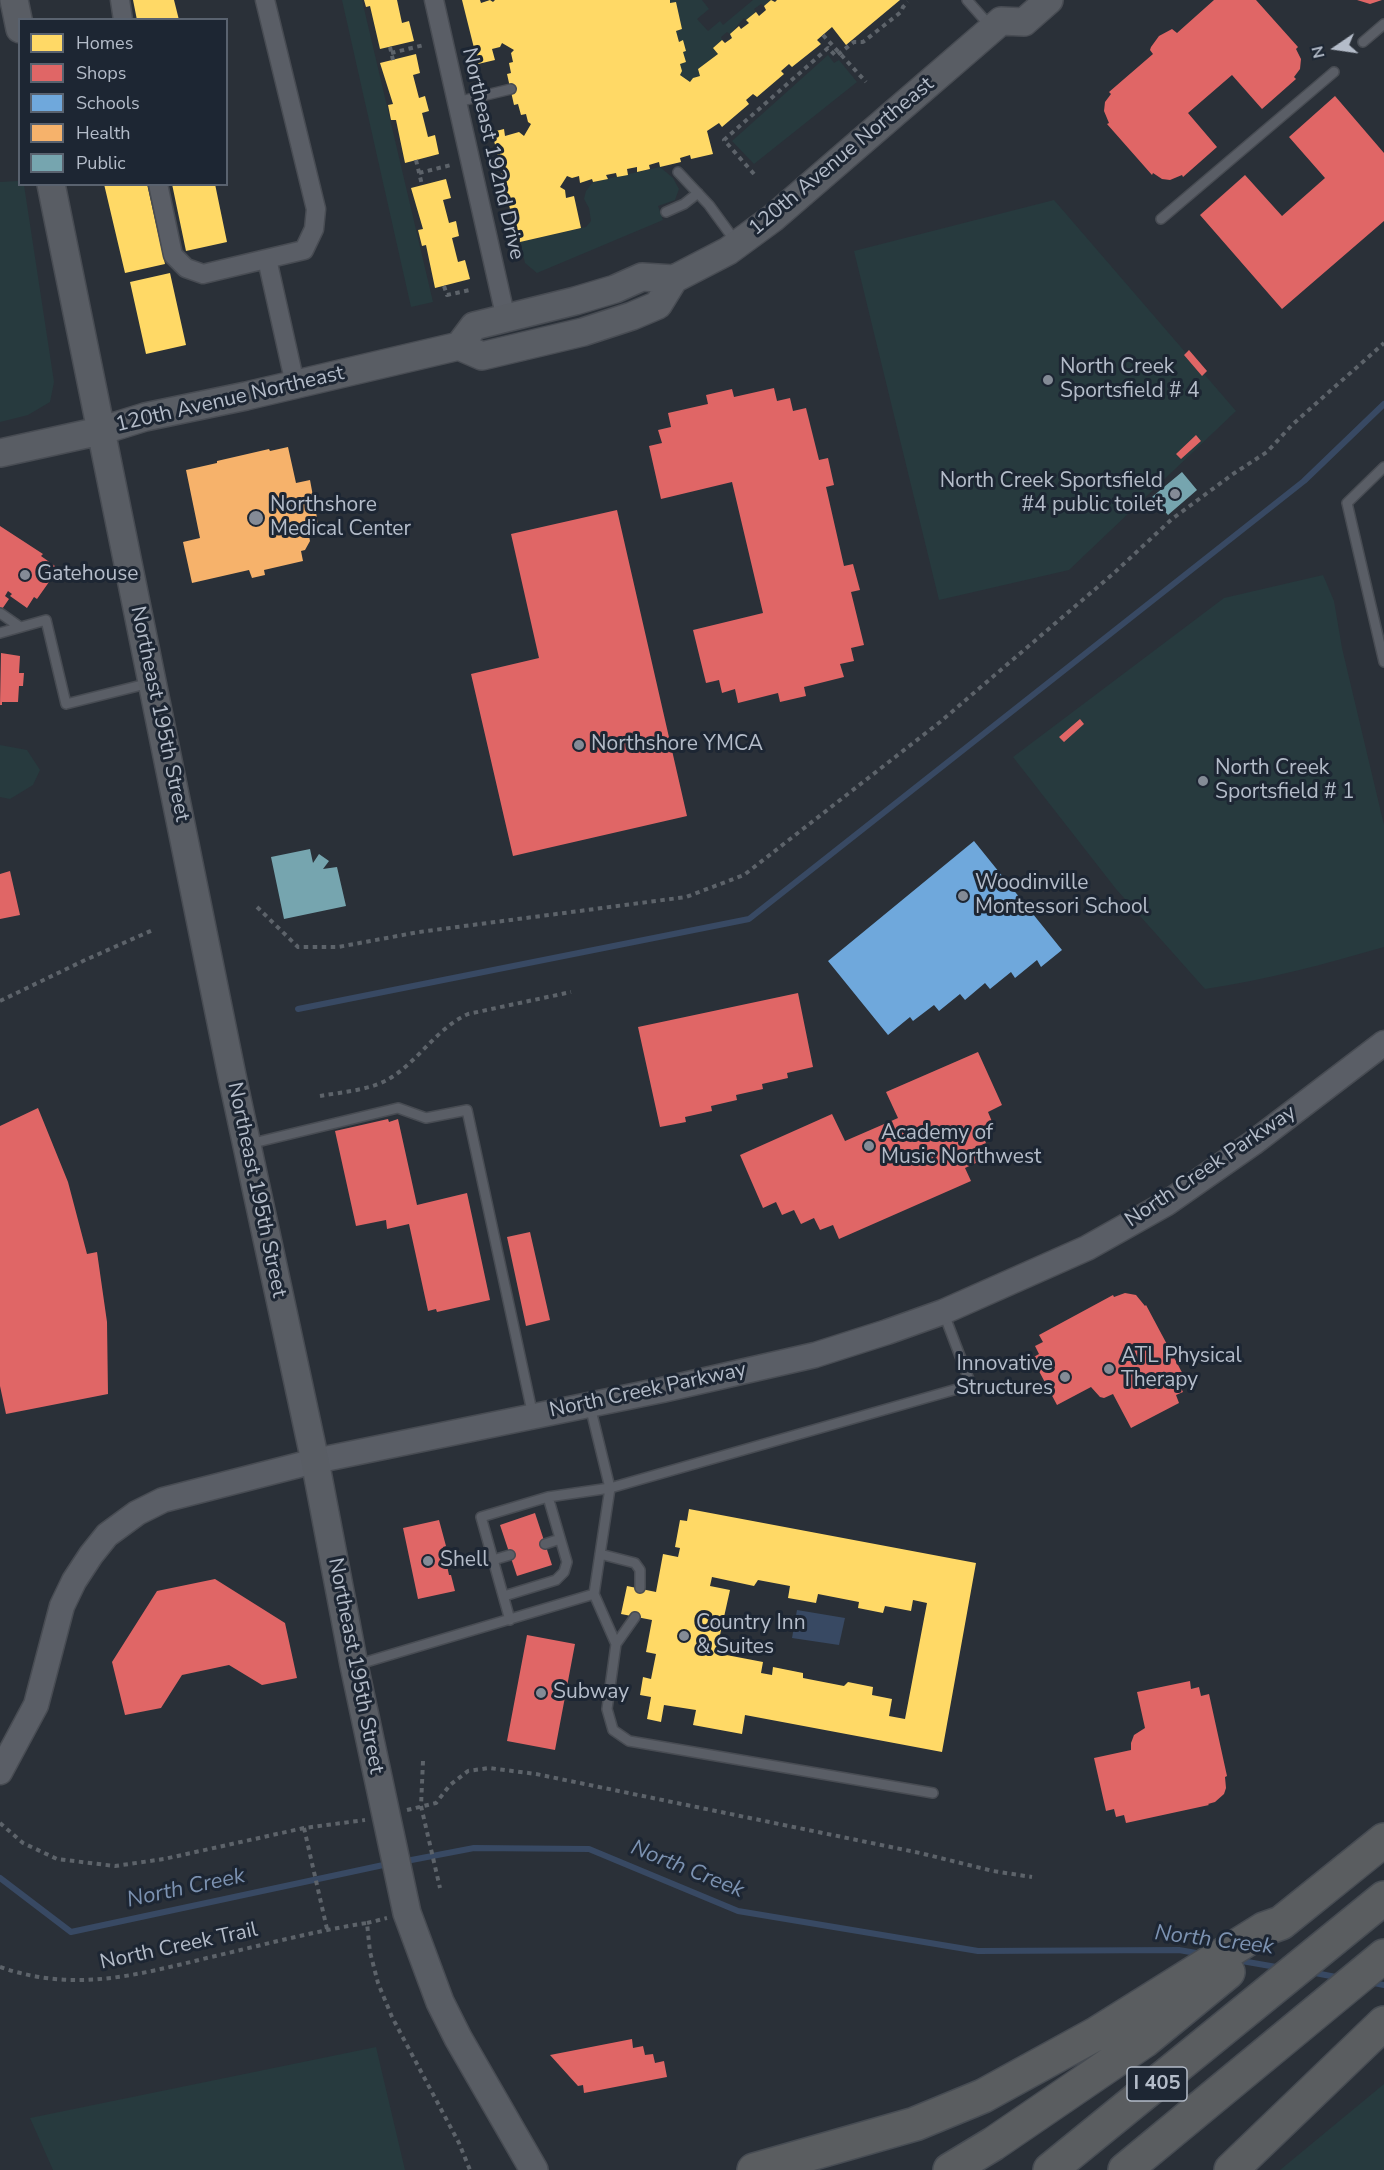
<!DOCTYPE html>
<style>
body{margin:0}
#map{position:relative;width:1384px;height:2170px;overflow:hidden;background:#2a3038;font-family:"Nunito Sans",sans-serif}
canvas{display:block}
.legend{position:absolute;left:18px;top:18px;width:210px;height:168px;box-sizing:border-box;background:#1d2633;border:2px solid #59626f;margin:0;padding:8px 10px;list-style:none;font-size:18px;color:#b4bcc9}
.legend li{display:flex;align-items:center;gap:12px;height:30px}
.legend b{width:30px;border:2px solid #59626f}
.north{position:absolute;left:1306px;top:18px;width:60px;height:60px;-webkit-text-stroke:4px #1d2633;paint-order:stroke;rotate:257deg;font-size:16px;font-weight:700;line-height:24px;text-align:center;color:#b4bcc9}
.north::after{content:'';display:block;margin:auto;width:21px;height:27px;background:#b4bcc9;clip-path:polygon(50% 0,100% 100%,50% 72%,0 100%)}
</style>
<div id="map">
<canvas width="1384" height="2170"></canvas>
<ul class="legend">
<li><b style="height:16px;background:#ffd966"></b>Homes</li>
<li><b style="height:16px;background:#e06666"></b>Shops</li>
<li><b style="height:16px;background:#6fa8dc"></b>Schools</li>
<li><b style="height:16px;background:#f6b26b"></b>Health</li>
<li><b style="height:16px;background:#76a5af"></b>Public</li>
</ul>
<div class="north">N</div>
</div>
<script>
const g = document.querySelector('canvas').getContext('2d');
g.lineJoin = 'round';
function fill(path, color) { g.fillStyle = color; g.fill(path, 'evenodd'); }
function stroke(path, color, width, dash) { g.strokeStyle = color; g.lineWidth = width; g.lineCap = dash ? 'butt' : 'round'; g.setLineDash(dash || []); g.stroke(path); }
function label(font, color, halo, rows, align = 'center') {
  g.font = font + ' "Nunito Sans",sans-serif'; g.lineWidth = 6; g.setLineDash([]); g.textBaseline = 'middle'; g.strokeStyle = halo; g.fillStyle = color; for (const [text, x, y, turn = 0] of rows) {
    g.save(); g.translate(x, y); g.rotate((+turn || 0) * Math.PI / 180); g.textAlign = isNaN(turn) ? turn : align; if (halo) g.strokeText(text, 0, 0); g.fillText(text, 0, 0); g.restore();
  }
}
fill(new Path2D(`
 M342,0H362L433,302L411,307Z
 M670,0H702L709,9L697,19L708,31L720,21L723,25L753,0H771L764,6L761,4L754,9L756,12L746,20L744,18L730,34L727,32L721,37L722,40L713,48L718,54L698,69L700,76L693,78L690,82L680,75V64L683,52L685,51L683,41L679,42L676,31L682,29L676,2L670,3Z
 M828,55L834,63L839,60L857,82L754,164L732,141Z
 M660,167L673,178L679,189L675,200L658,206L663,220L537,273L525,263L520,242L586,227L591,221L589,208L584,199L586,191L593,182Z
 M19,181L20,184L24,185L54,382L50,402L28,415L0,422V182Z
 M1054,200L1236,411L1069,570L939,600L854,251Z
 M1323,575L1334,601L1342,648L1384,825V947C1325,964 1266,980 1205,989L1116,889L1013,757L1224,598Z
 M0,745L27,750L40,770L33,785L10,799L0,797Z
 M376,2047L405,2170H53L30,2118Z
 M1384,2084V2170H1280Z`), '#273a3e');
fill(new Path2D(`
 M797,1610L845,1618L839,1645L792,1638Z`), '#384963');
fill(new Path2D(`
 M133,0H174L179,20H137Z
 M364,0H397L402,23L409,21L414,41L380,49L370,6L366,7Z
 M462,0H480L481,3L490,0L493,2L495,0H670V3L676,2L682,29L676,31L679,42L683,40L686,51L683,52L686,62L680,64L682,71L680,75L690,82L693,78L700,76L698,69L718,54L713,48L722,40L725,43L732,38L730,34L739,26L741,29L749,23L746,20L756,12L759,16L766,10L764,6L771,0L775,2L777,0H900L846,45L832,27L817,40L821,44L792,67L789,64L781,71L784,74L757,97L753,94L746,100L749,104L722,127L719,123L707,131L713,154L691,159L690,155L680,158L681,162L660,167L659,162L649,165L650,169L637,172V167L627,169L628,175L617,177L616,173L606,175L608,179L593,182L592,179L580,183L579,176L572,178L567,176L560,187L565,190L566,198L574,196L581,228L520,242L515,221L513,222L492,132L504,129L505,136L519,132L524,136L531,124L528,122L526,114L521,115L518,104L514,105L507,74L511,73L509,63L513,62L511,53L514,50L502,43L500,47L492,49L495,60L478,64Z
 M416,54L420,73L413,75L419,98L425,96L429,111L422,113L428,137L435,135L439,154L405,163L396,120H391L388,105L393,104L380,63Z
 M446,179L451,198L443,200L449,223L456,221L459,236L452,238L458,262L465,260L470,279L435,288L426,245L422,246L418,230L423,229L411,188Z
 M104,184H147L165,264L125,273Z
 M172,184H215L227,242L186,251Z
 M170,273L186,345L146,354L130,282Z
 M689,1509L976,1563L942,1752L745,1715L742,1734L693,1725L696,1710L664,1705L661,1722L647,1719L651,1697L640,1695L643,1677L651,1679L656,1654L646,1652L652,1620L621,1614L627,1586L656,1592L663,1554L678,1557L680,1548L675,1547L680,1520L687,1521ZM712,1577L754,1586L758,1580L790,1586L788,1598L816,1603L818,1594L859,1602L858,1608L883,1613L885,1606L911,1611L913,1600L927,1603L905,1719L889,1716L892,1699L872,1695L873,1687L848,1682L844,1686L803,1678V1673L773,1667L772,1675L761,1673L763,1662L716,1653L730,1590L710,1586Z`), '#ffd966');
fill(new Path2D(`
 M1214,0H1256L1298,47L1296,49L1301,59L1300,69L1294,77L1296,79L1262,109L1232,75L1188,113L1217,147L1183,177L1182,175L1170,180L1162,179L1153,173L1152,175L1107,124L1109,123L1104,111L1105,102L1111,94L1109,92L1153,54L1150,50L1151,47L1159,36L1172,29L1177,33Z
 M1357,0H1382L1370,4Z
 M1335,96L1384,153V221L1282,309L1200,215L1245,175L1282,216L1325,178L1289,137Z
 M1189,350L1207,371L1202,376L1184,355Z
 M774,388L777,401L790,398L793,411L806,408L819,460L828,458L834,485L826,487L844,566L853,564L860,590L851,592L864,645L851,648L854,661L840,664L844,677L804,687L806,696L780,702L778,693L738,703L735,689L722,693L719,680L706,683L693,630L763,613L732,482L661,499L649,446L662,443L658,430L671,427L668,413L708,404L706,395L732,389L734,397Z
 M1196,435L1201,441L1181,459L1176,454Z
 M617,510L687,816L513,856L471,674L539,658L511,534Z
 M0,526L43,554L41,556L55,566L46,580L49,582L37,599L34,597L27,608L10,596L12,594L8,591L5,596L9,599L0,612Z
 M1,653L20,656L19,673H24L23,686H19L18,702H2V705H0Z
 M1080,719L1084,724L1064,742L1059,737Z
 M10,871L20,915L0,919V874Z
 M798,993L813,1067L787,1073L788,1078L762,1084L763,1089L736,1095L737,1100L711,1106L712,1111L685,1117L686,1122L660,1127L638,1027Z
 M978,1052L1002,1105L988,1112L993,1124L980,1130L986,1143L972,1149L978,1162L965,1168L971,1181L839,1239L833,1225L820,1230L814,1218L801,1224L794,1210L782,1215L776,1202L763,1208L740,1155L832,1114L845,1141L898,1118L886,1092Z
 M38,1108L68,1182L87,1254L97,1252L107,1322L108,1394L6,1414L0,1386V1126Z
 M388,1119L389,1122L398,1119L417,1205L467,1193L490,1300L437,1312L436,1309L428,1311L409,1224L387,1229L386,1220L356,1226L335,1131Z
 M530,1232L550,1320L526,1326L507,1237Z
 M1125,1293L1136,1295L1145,1306L1146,1305L1186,1380L1179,1384L1183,1392L1176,1395L1179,1403L1131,1428L1113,1394L1104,1398L1100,1397L1091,1387L1057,1405L1032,1358L1039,1354L1035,1346L1043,1342L1039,1335L1113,1295L1114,1297Z
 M535,1513L552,1565L517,1576L500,1525Z
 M439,1520L446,1546L443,1547L449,1575H451L455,1591L418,1599L403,1528Z
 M215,1579L285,1623L297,1678L262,1685L229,1665L182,1675L161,1708L125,1715L112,1662L157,1591Z
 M527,1635L575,1644L555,1750L507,1741Z
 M1190,1681L1191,1689L1199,1687L1201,1696L1209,1694L1227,1776L1225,1777L1226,1788L1224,1794L1215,1802L1208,1804L1209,1805L1126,1823L1124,1815L1116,1817L1114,1809L1106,1811L1094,1758L1131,1750V1743L1134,1735L1145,1728L1137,1692Z
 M632,2039L633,2048L643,2046L645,2055L653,2054L655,2063L664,2061L667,2077L584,2093L583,2085L578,2086L550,2055Z`), '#e06666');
fill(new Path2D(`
 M974,841L1062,950L1041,967L1037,960L1015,978L1011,972L990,989L985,983L965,1000L960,994L939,1011L934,1005L913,1021L910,1017L888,1035L828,961Z`), '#6fa8dc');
fill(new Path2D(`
 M288,447L296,483L310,480L320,534L309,536L310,541L305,550L301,551L303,561L264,570L265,575L252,578L249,570L192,583L183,542L200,538L186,470L217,463V461L269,449L270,451Z`), '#f6b26b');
fill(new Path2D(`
 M1182,472L1197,490L1168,515L1152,497Z
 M310,849L313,863L319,854L329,861L323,869L337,867L346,906L284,919L271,857Z`), '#76a5af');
stroke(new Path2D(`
 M298,1009L749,919L1304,481L1384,404
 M401,1862L474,1848L589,1849L738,1911L978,1951L1179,1950L1202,1954
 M0,1878L71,1932L388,1864
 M1236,1960L1282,1968
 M1310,1972L1341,1978
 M1369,1982L1384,1985`), '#384963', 6);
const service = new Path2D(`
 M967,0L991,27
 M1363,42L1384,24
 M457,102L511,89
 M678,172L709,205L736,242
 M666,212L684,204L698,193
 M1161,219L1334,72
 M1384,467L1347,503L1384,662
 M0,613L20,627
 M0,633L46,620L66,704L150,683
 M249,1144L398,1108L426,1118L467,1110L533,1416
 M590,1406L610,1488L594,1594L616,1644L607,1709L613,1730L629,1741L933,1793
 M545,1544L560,1539
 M600,1554L635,1563L640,1570V1588
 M493,1560L510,1555
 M504,1596L556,1580L564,1572L567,1562L548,1497
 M510,1620L481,1517L548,1497L610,1488L971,1385L944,1314
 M616,1644L635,1617
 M356,1665L594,1594`);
const minor = new Path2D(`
 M120,0L123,20
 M434,0L506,319
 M158,184L173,255L186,268L203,274L304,250L314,229L316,209L265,0
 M267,259L295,384`);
const tertiary = new Path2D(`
 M0,1772L36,1705L62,1606L74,1581L91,1555L107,1535L137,1513L163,1500L315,1461L662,1390L815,1355L887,1332L943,1312L1087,1248L1167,1203L1253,1143L1384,1043`);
const secondary = new Path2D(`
 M14,0L20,29
 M51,184L232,1076L315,1461L354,1665L407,1913L440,2002L458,2038L534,2170
 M459,346L474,326L575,301L615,289L642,277L674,279L728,251L773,218L1001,21L1024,22L1049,0
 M0,453L100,431L145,417L246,396L459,346L482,356L583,332L632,316L658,305L674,279`);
const motorway = new Path2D(`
 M754,2170L915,2124L983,2096L1096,2034L1264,1929L1281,1923L1384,1840
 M950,2170L993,2144L1144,2041L1228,1972
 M1050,2170L1384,1898
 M1125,2170L1384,1956
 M1231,2170L1384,2023`);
stroke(service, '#484c53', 12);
stroke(minor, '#484c53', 21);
stroke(tertiary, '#484c53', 27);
stroke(secondary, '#484c53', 30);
stroke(motorway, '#474c53', 36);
stroke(new Path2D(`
 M823,35L866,82
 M390,47L393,60
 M391,53L424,45
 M416,160L422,185
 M419,173L451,165
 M754,174L724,140L828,48L836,56L854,42H863L901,12L903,7L908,2
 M444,286L447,295L470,290
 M257,907L298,947H338L419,932L686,897L744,875L940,722L1114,573L1172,519L1233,474L1267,452L1292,425L1384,343
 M0,1001L83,961L155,929
 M320,1096C342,1092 373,1090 392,1077C420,1059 437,1028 468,1014L571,992
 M423,1761L421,1806L440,1888
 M407,1810L436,1803L450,1785L468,1771L489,1768L536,1774L920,1853L993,1871L1032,1877
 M0,1823L23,1843L57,1859L115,1866L164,1859L304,1828L365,1820
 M304,1828L327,1929
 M367,1923L387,1918
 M0,1967C75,1993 137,1975 211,1957C263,1945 314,1931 367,1923L370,1952L378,1983L392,2017L459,2143L470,2170`), '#5d636a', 4, [4.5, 4.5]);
stroke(service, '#5a5e66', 9);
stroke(minor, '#5a5e66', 18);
stroke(tertiary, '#5a5e66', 24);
stroke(secondary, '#595d64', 27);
stroke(motorway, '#5a5d60', 33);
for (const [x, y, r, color] of [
 [1048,380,6,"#848b96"],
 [1175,494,6,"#848b96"],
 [256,518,8,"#848b96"],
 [25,575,6,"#848b96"],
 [579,745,6,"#848b96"],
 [1203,781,6,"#848b96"],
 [963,896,6,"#848b96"],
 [869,1146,6,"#848b96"],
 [1109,1369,6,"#848b96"],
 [1065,1377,6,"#848b96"],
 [428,1561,6,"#848b96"],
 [684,1636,6,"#848b96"],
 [541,1693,6,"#848b96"]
]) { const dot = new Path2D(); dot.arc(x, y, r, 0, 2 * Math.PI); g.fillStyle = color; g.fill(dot); stroke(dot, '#1d2633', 2); }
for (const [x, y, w] of [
 [1157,2084,60]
]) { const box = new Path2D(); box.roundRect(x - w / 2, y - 17, w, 34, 4.5); g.fillStyle = '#1d2633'; g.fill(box); stroke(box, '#b4bcc9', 1.5); }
label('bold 20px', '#b4bcc9', null, [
 ["I 405",1157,2084]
]);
label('21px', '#b4bcc9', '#1d2633', [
 ["Northeast 192nd Drive",492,154,77],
 ["120th Avenue Northeast",842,157,-40],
 ["120th Avenue Northeast",230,400,-13],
 ["Northeast 195th Street",159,714,78],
 ["North Creek Parkway",1211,1167,-34],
 ["Northeast 195th Street",256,1190,78],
 ["North Creek Parkway",648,1391,-12],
 ["Northeast 195th Street",355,1666,79],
 ["North Creek Trail",179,1947,-12]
]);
label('21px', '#b4bcc9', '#1d2633', [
 ["North Creek",1060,368],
 ["Sportsfield # 4",1060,392],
 ["North Creek Sportsfield",1163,482,"right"],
 ["#4 public toilet",1163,506,"right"],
 ["Northshore",270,506],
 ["Medical Center",270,530],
 ["Gatehouse",37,575],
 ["Northshore YMCA",591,745],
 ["North Creek",1215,769],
 ["Sportsfield # 1",1215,793],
 ["Woodinville",975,884],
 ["Montessori School",975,908],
 ["Academy of",881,1134],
 ["Music Northwest",881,1158],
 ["ATL Physical",1121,1357],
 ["Therapy",1121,1381],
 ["Innovative",1053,1365,"right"],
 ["Structures",1053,1389,"right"],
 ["Shell",440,1561],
 ["Country Inn",696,1624],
 ["& Suites",696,1648],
 ["Subway",553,1693]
], 'left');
label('italic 22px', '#7c92b1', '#1d2633', [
 ["North Creek",687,1870,22],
 ["North Creek",186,1889,-12],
 ["North Creek",1214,1941,7]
]);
</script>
